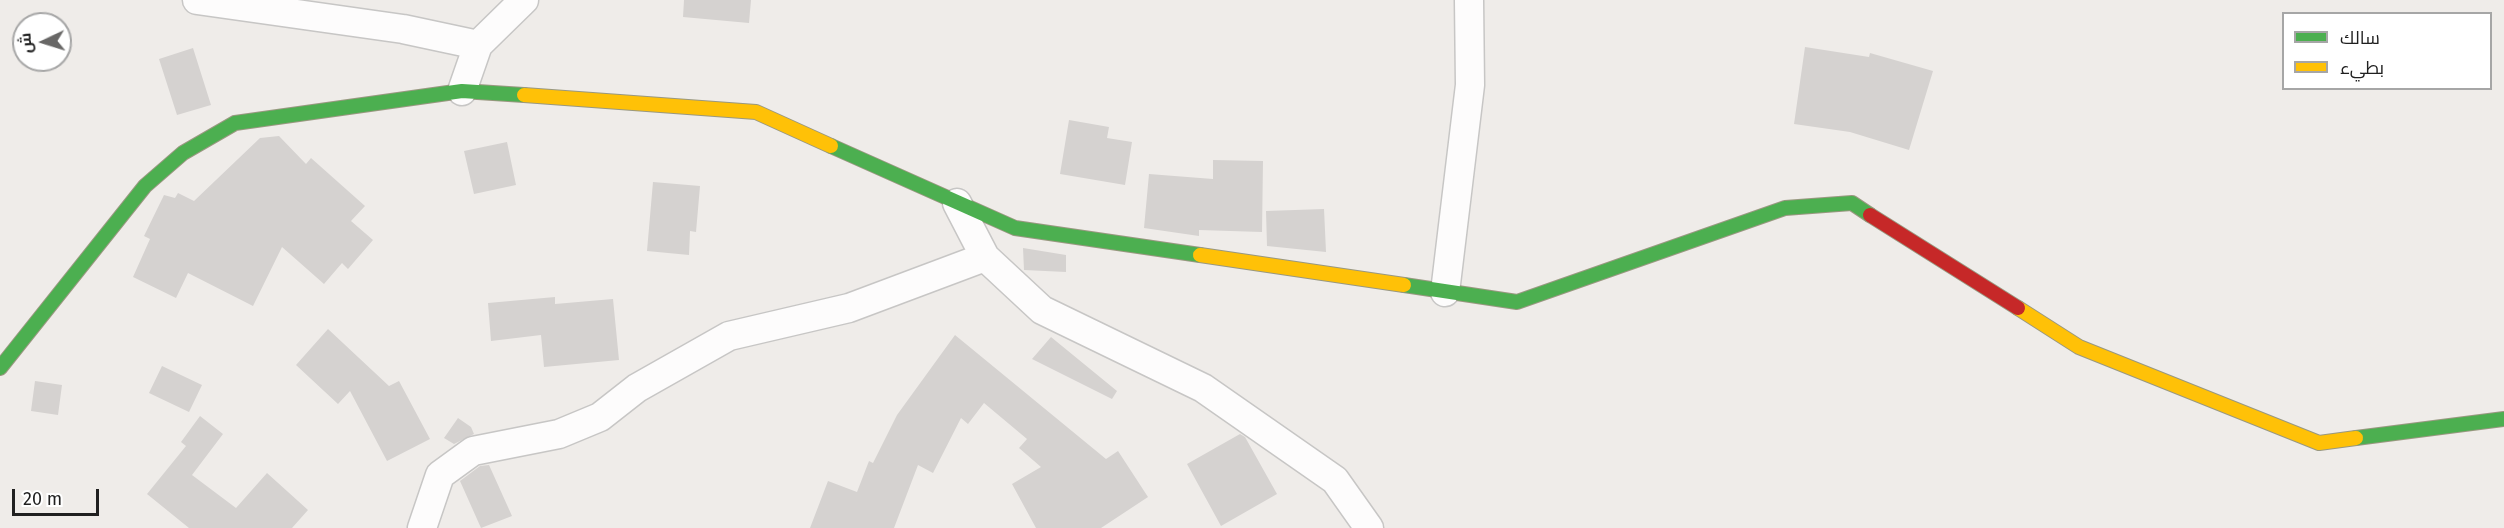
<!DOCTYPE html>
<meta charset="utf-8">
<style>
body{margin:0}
#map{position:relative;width:2504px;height:528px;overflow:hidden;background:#efece9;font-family:"Fira Sans",Cairo,sans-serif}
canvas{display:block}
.legend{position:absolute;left:2282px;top:12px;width:210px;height:78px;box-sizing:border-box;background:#fff;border:2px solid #a6a6a6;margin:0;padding:8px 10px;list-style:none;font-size:18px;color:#202020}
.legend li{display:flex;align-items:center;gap:12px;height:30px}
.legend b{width:30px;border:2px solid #a6a6a6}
.north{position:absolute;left:12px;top:12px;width:60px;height:60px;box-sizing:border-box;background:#fff;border:2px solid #a6a6a6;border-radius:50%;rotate:266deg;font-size:16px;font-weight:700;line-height:24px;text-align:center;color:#202020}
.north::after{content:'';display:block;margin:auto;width:21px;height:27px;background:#686766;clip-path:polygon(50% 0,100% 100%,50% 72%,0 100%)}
.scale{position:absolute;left:12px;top:489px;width:87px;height:27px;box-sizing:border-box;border:3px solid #202020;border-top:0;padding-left:8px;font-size:18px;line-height:21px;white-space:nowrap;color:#202020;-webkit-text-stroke:4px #fff;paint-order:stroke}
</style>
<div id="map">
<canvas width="2504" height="528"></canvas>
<ul class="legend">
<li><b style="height:8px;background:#4caf50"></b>سالك</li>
<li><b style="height:8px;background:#ffc107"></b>بطيء</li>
</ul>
<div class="north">ش</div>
<div class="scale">20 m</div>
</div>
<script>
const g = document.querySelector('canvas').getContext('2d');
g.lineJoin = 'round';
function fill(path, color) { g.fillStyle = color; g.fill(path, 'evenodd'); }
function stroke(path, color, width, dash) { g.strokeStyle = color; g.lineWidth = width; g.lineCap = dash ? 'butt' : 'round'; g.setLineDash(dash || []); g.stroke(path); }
fill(new Path2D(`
 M684,0H751L749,23L683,17Z
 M1805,47L1869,57L1870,53L1933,71L1909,150L1850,132L1794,124Z
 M193,48L211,105L177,115L159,59Z
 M1069,120L1109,127L1107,138L1132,142L1125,185L1060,174Z
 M279,136L306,164L311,158L365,206L351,221L373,240L348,269L342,263L324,284L282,247L253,306L188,273L176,298L133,277L150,239L144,236L164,195L175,198L178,193L194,201L260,138Z
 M507,142L516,185L474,194L464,151Z
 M1213,160L1263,161L1262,232L1199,230V236L1144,228L1149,174L1213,179Z
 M653,182L700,186L696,232L690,231L689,255L647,251Z
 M1324,209L1326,252L1267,246L1266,211Z
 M1023,248L1066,255V272L1024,270Z
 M555,297V304L613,299L619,360L544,367L541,335L491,341L488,303Z
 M328,329L389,386L399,381L430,439L387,461L350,391L338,404L296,365Z
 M955,335L1106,459L1118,451L1148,497L1101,528H1036L1012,484L1041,467L1019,448L1027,439L984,403L968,424L961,418L933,473L918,465L894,528H810L828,481L857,492L869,461L873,463L897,415Z
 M1051,337L1117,391L1112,399L1032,359Z
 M162,366L202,385L189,412L149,393Z
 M35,381L62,385L58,415L31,411Z
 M200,416L223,434L192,475L236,508L267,473L308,510L292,528H189L147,494L186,446L181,442Z
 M458,418L471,427L474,434L454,444L444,438Z
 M1240,434L1245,437L1277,494L1221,526L1187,464Z
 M489,465L512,516L481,528L460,481L480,466Z`), '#d5d2d0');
const street = new Path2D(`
 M197,0L403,29L478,45
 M462,91L478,45L524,0
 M957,203L985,257L1042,310L1203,388L1335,480L1369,528
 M1445,292L1470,85L1469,0
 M422,528L440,475L473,451L559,434L600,417L637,388L729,336L849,308L985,257`);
const fast = new Path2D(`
 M831,146L1015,228L1200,255
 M1404,285L1517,302L1785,208L1852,203L1870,215
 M0,368L145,186L183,153L235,123L462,91L524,95
 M2356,438L2504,419`);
const slow = new Path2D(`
 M524,95L756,112L831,146
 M1200,255L1404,285
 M2018,308L2079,347L2319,443L2356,438`);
const jam = new Path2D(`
 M1870,215L2018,308`);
stroke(street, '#c7c6c5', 31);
stroke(fast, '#999880', 16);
stroke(slow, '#999880', 16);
stroke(jam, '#999880', 16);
stroke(street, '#fdfcfc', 28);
stroke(fast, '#4caf50', 14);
stroke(slow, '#ffc107', 14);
stroke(jam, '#c62828', 14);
</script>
